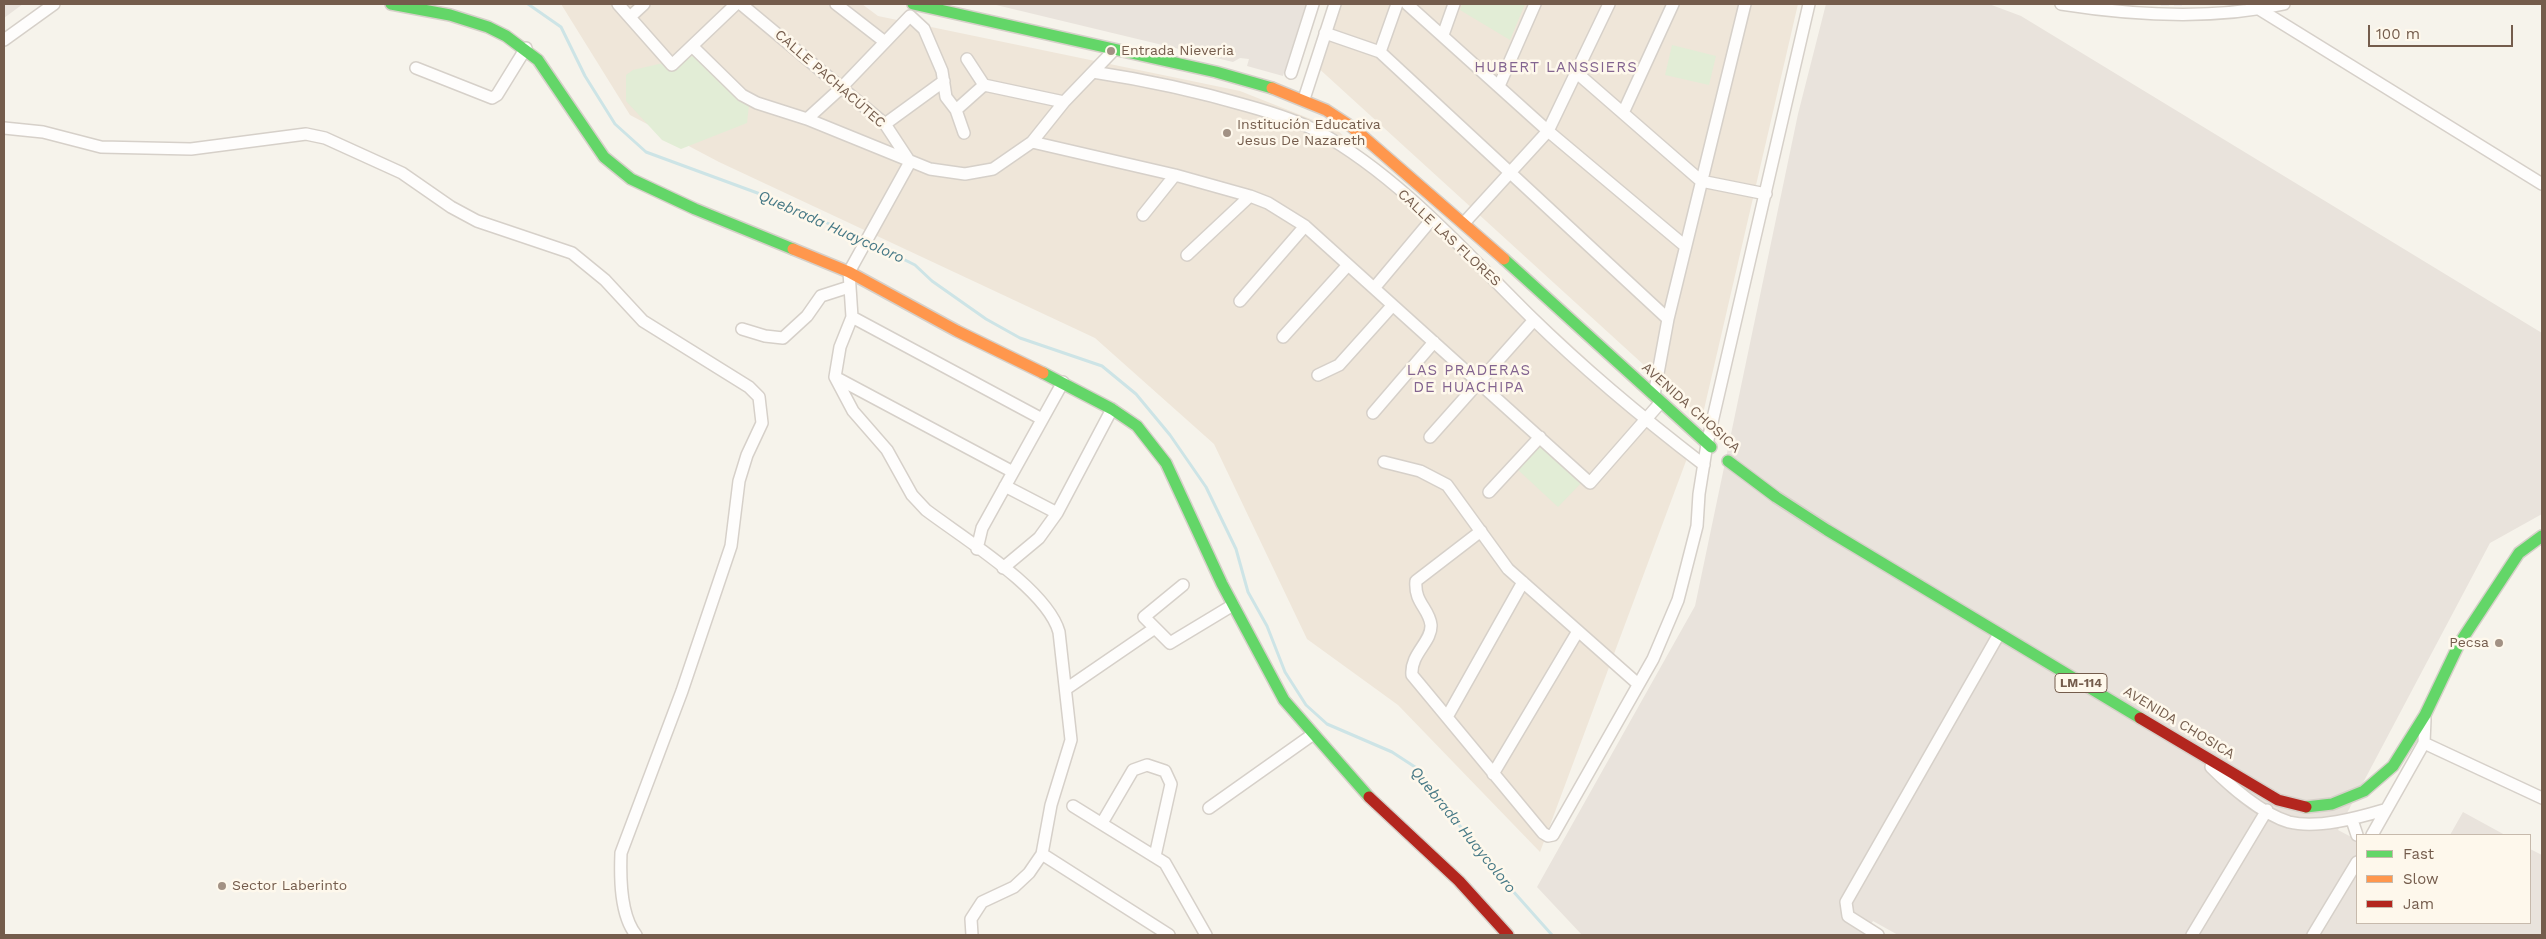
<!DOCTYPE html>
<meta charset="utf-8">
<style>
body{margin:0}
#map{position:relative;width:2546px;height:939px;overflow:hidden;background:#f6f3eb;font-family:"Work Sans",sans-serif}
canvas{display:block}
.frame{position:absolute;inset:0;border:5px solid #745c4c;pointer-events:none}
.legend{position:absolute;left:2356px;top:834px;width:175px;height:90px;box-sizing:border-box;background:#fef8ec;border:1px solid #c7baac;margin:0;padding:6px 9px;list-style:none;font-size:15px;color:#745c4c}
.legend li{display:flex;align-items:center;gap:10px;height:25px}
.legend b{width:25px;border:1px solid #c7baac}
.scale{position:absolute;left:2368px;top:25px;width:145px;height:22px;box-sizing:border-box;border:2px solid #745c4c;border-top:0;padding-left:6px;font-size:15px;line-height:18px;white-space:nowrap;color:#745c4c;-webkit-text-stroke:4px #fef8ec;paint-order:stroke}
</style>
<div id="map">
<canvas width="2546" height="939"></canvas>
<div class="frame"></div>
<ul class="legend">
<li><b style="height:6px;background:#63d668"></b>Fast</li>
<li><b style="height:6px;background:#ff974d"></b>Slow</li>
<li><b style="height:6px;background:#b3261e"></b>Jam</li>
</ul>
<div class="scale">100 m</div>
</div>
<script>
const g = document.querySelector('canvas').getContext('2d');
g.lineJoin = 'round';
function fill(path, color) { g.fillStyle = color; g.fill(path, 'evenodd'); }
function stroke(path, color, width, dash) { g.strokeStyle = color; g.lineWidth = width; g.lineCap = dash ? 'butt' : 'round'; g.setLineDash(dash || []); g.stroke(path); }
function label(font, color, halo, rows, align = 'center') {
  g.font = font + ' "Work Sans",sans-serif'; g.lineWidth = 5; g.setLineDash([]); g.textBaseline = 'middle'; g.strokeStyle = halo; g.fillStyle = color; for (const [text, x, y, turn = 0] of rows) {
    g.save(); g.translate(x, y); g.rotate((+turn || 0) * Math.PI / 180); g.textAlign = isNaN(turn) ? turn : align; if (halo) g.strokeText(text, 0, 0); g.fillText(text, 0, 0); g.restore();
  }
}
fill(new Path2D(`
 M561,4H862L878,16L1240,91L1336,129L1689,453L1540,852L1398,705L1307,639L1214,444L1095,338L719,162L630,115Z
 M1331,4H1798L1702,418L1315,65Z`), '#efe6d9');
fill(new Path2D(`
 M4,4H23L4,18Z
 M992,4H1306L1283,76L1247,66L1249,59L1240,58L1233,62Z
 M1826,4H1989L2021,16L2542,333V514L2490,543L2338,830L2357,840V923H2530V849L2542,855V935H1898L1873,921L1864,935H1582L1537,887L1695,606L1798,114Z
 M2463,812L2505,835H2450Z`), '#e9e3dc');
fill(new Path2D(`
 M1462,4H1525L1510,40L1460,10Z
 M1672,45L1716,56L1709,85L1665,75Z
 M693,56L705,64L749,105L747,123L681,149L662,140L626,101V75L633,70Z
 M1541,442L1583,481L1558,507L1516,468Z`), '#e2edd6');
stroke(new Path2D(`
 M528,4L561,27L585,76L615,124L646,152L771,198L863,239
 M869,242L915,265L932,281L986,319L1020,338L1102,366L1136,394L1170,435L1206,487L1236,549L1248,592L1267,626L1285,672L1306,705L1327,724L1392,752L1415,767L1488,863L1552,935`), '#cde4e6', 3);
const street = new Path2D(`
 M618,4L672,65L736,4
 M741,4L885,124L910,162L849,272L852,317L840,347L835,377L853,411L887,450L912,495L926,510C963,538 1047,589 1059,632L1071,740L1051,805L1042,854L1029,873L1014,887L982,902L971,919L972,935
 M836,4L885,42
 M1407,4L1548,131L1685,246
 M2061,4C2131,15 2214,20 2284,4
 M2251,4L2542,184
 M630,17L644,4
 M1325,33L1380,52L1668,319
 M1443,35L1454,4
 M4,40L54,4
 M692,46L742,95L757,103L807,119L930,169L965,174L993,169L1032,142L1064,102L1114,50
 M1380,52L1397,4
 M967,59L984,85
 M416,68L492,98L497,95L526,48
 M1093,72C1146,80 1197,91 1248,106C1273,113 1296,120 1319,132C1400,177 1466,253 1532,318C1586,371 1644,419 1704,465
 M1291,73L1313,4
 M1577,73L1701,181L1766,194
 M1499,86L1535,4
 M1304,99L1335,4
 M956,110L984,85L1064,102
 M1623,113L1673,4
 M807,119L841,88L910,16L924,29L942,71L946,97L956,110L964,133
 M885,124L944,81
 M4,128L43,132L101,147L191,149L306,134L325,138L402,173L451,207L477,221L572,253L605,280L643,321L749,387L759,397L762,423L747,455L739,481L731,546L682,691L621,853C620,878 620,915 636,935
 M1032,142L1175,175L1250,196L1268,203L1305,226L1590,483L1661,402
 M1143,215L1175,175
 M1464,223L1548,131L1609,4
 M1187,255L1250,196
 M1375,287L1432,219
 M1240,301L1305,226
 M852,317L1042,419
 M742,329L765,336L783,338L807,316L821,296L849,287
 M1283,337L1348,265
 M1318,375L1339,365L1392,306
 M835,377L1013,472
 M1654,395L1668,319L1745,4
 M1373,413L1434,342
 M1430,437L1534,320
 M1384,462L1420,471L1447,485L1508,569L1638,684
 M1005,486L1057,513
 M1489,492L1540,437
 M1481,531L1416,581C1414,603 1429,608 1431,625C1432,642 1410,654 1412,675L1543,833L1548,836L1553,835L1653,659L1678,600L1697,526L1699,494L1707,444L1809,4
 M977,549L982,528L1063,382
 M1003,568L1039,538L1057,513L1112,409
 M1183,585L1144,617L1170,643L1233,605
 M1066,689L1155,628
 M1447,717L1523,582
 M2424,743L2542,798
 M2211,767C2230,786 2262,814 2289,822C2317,829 2357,818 2384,810
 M1493,774L1578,631
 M1073,806L1165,863L1206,935
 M1209,808L1312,735
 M2352,820L2357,835
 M1102,823L1133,770L1147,765L1165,771L1171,784L1155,856
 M2372,835L2424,743L2425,719
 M1042,854L1169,935
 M1878,935L1848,916L1846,902L1999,634
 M2192,935L2267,810
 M2313,935L2357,862`);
const fast = new Path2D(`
 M391,4L450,15L488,27L506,36L538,60L604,157L631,179L695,209L793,249
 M913,4L1216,72L1272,88
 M1504,259L1711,447
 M1043,373L1112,409L1137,426L1166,463L1222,584L1284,700L1369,797
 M1728,461L1776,497L1827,530L2140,718
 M2306,807L2332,804L2364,791L2393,766L2425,715L2459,644L2519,553L2542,536`);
const slow = new Path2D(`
 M1272,88L1326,110L1352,127L1504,259
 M793,249L849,272L957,331L1043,373`);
const jam = new Path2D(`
 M2140,718L2278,800L2306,807
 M1369,797L1459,881L1508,935`);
stroke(street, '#d6d0c9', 14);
stroke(fast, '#d6d0c9', 14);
stroke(slow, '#d6d0c9', 14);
stroke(jam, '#d6d0c9', 14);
stroke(street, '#fefdfc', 11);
stroke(fast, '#63d668', 11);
stroke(slow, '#ff974d', 11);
stroke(jam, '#b3261e', 11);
stroke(new Path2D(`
 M2161,4H2182`), '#e5e2e5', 3, [8, 5]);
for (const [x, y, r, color] of [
 [1111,51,5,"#a29184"],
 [1227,133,5,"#a29184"],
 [2499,643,5,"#a29184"],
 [222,886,5,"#a29184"]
]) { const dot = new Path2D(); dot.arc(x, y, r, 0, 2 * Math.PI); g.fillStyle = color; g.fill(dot); stroke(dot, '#fef8ec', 2); }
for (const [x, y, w] of [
 [2081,683,52]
]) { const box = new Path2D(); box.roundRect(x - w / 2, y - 9.5, w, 19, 4); g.fillStyle = '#fef8ec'; g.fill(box); stroke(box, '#745c4c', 1); }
label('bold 12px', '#745c4c', null, [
 ["LM-114",2081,683]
]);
label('14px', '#745c4c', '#fef8ec', [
 ["Entrada Nieveria",1121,51],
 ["Institución Educativa",1237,125],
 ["Jesus De Nazareth",1237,141],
 ["Pecsa",2489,643,"right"],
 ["Sector Laberinto",232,886]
], 'left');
label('14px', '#745c4c', '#fef8ec', [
 ["CALLE PACHACÚTEC",830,79,41],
 ["CALLE LAS FLORES",1449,238,43],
 ["AVENIDA CHOSICA",1691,408,42],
 ["AVENIDA CHOSICA",2179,723,31]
]);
g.letterSpacing = '1px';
label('15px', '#836490', '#fef8ec', [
 ["HUBERT LANSSIERS",1556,68],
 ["LAS PRADERAS",1469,371],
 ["DE HUACHIPA",1469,388]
]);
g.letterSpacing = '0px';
label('italic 15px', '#477986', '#fef8ec', [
 ["Quebrada Huaycoloro",831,227,24],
 ["Quebrada Huaycoloro",1463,830,51]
]);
</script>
